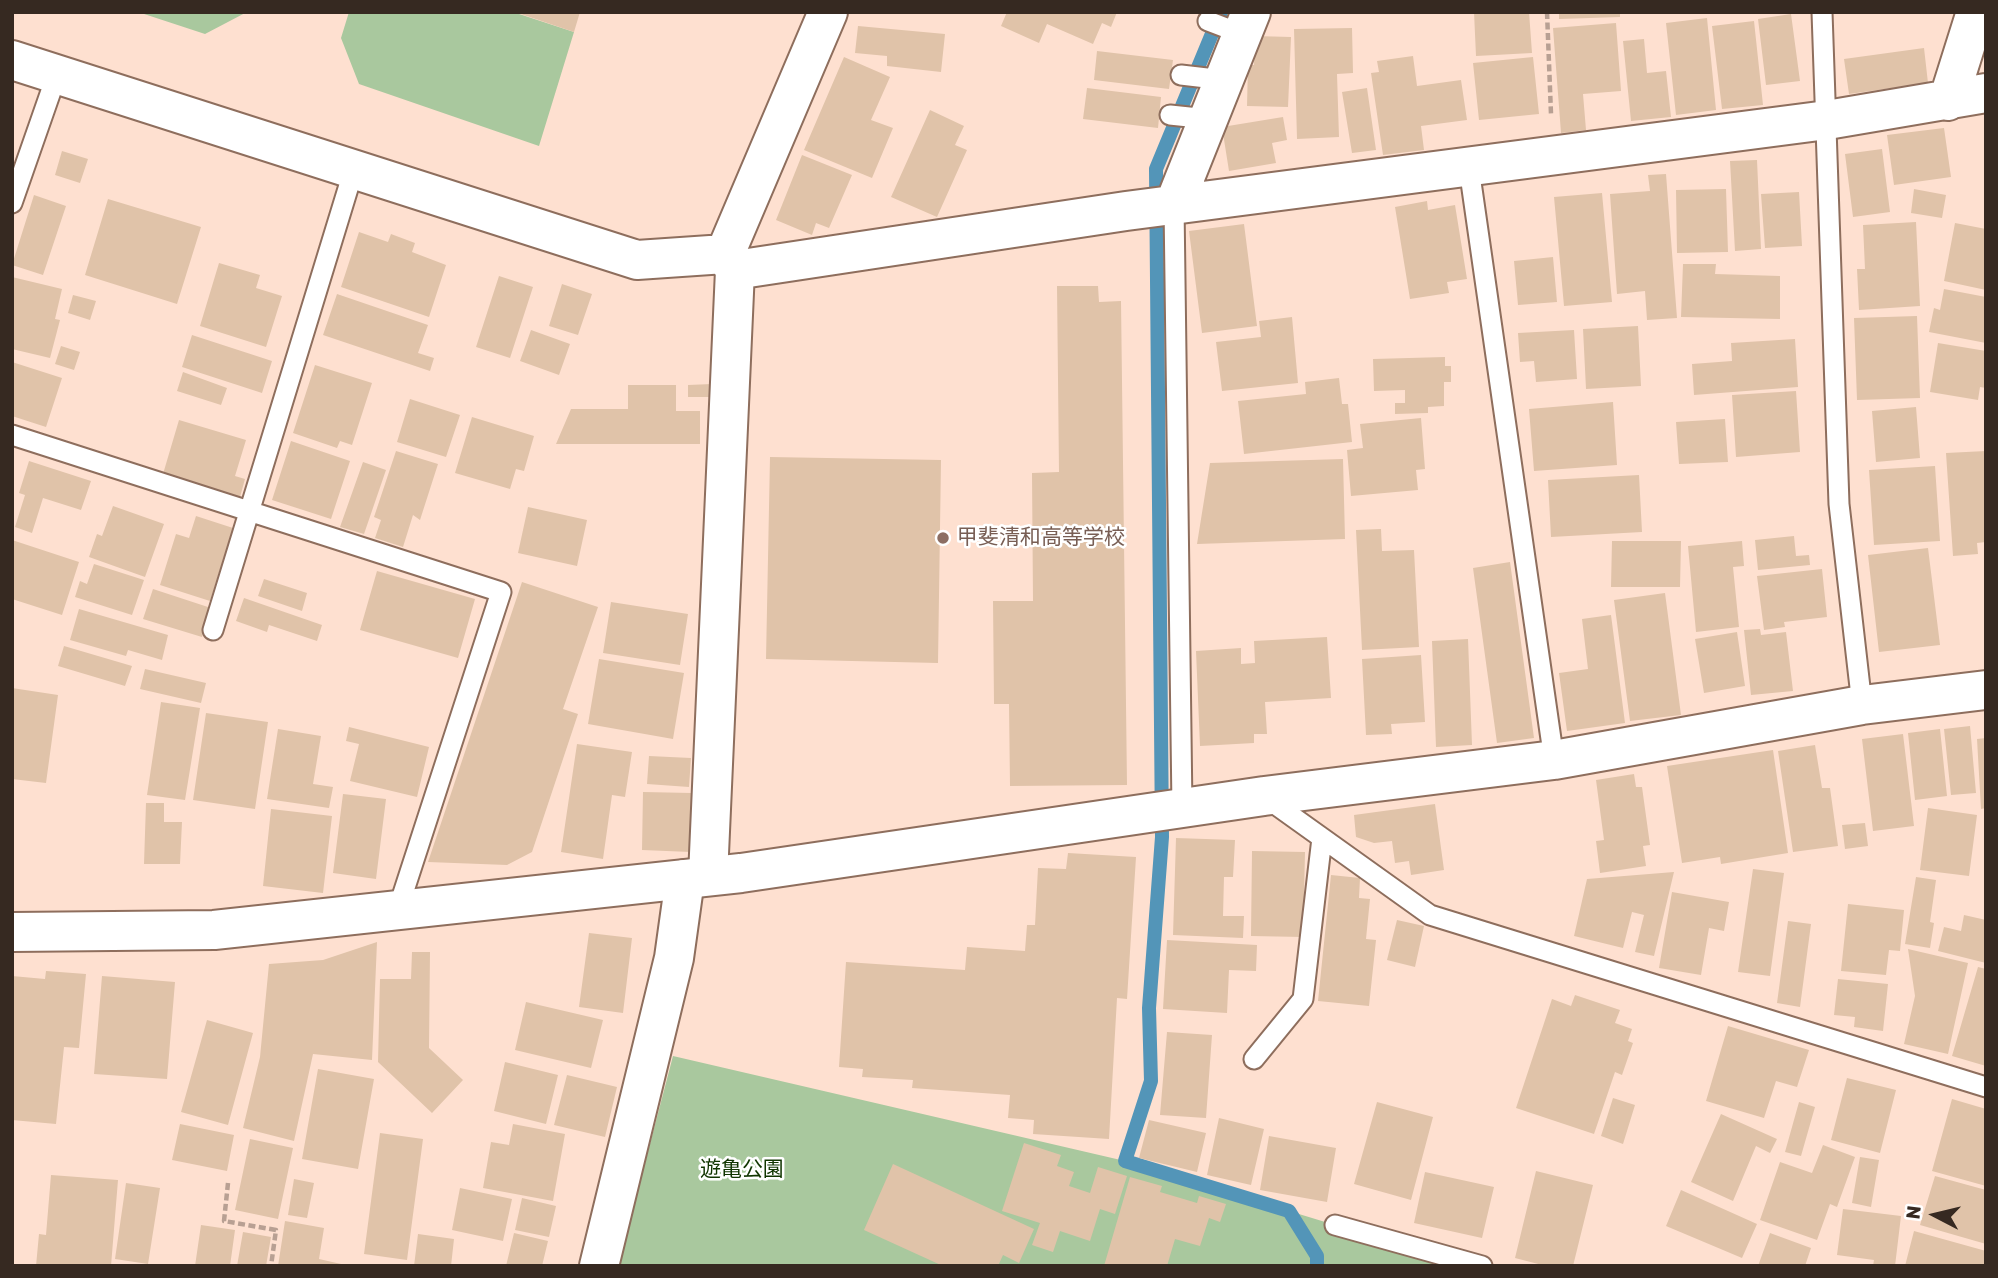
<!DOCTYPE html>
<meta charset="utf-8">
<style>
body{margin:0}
#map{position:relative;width:1998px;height:1278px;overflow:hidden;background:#fee0d0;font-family:Rubik,sans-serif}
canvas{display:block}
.frame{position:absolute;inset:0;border:14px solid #362921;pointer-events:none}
.north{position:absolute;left:1900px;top:1180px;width:70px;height:70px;-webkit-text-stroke:5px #fff;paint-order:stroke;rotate:277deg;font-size:19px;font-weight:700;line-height:28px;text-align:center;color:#362921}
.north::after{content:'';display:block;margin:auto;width:24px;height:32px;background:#362921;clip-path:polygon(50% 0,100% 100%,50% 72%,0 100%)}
</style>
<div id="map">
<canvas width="1998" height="1278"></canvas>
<div class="frame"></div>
<div class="north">N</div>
</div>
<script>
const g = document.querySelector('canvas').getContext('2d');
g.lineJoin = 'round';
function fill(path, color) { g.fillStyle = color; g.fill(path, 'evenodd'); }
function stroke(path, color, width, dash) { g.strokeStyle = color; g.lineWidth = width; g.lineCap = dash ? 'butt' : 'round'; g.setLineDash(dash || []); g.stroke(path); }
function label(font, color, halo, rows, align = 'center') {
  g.font = font + ' Rubik,"Noto Sans JP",sans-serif'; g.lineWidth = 5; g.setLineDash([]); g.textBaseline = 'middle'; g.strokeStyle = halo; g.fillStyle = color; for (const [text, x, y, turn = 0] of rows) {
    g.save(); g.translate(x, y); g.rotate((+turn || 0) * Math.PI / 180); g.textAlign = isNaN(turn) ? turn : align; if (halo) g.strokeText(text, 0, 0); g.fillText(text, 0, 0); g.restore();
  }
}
fill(new Path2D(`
 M138,12H247L205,34Z
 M349,12H513L574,32L539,146L359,84L341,38Z
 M673,1056L1125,1161L1335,1225L1482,1266H618Z`), '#a9c89e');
stroke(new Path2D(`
 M1221,12L1156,169L1162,837L1149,1008L1151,1081L1125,1161L1289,1211L1317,1256V1266`), '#5395b8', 14);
fill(new Path2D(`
 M515,12H580L574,32Z
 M1007,12H1117L1111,27L1102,23L1093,44L1047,24L1039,43L1001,26Z
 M1474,12H1529L1532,53L1476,56Z
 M1559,12H1620V17L1559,19Z
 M1791,14L1800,81L1766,85L1758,19Z
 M1707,18L1716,110L1676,115L1666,23Z
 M1754,21L1763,105L1722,109L1712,26Z
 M1616,23L1621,91L1583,94L1586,130L1561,133L1553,28Z
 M858,26L945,34L941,72L887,66V56L855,53Z
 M1352,28L1353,73L1337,74L1339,137L1297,139L1294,29Z
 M1255,36L1291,37L1288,107L1247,106L1248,65H1254Z
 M1644,39L1647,73L1666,71L1671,117L1631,121L1623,41Z
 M1924,48L1928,83L1849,94L1844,59Z
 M1097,51L1173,60L1169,89L1094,80Z
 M1413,56L1417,86L1461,80L1467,120L1421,126L1424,150L1383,155L1371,73L1379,72L1377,61Z
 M844,57L890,77L871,120L893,128L872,178L804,150Z
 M1533,57L1539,114L1479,120L1473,63Z
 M1087,88L1161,97L1158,128L1083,119Z
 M1367,88L1376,150L1352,153L1342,92Z
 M930,110L964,126L955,145L967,150L937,217L891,197Z
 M1283,117L1287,140L1272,143L1276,163L1229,171L1222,127Z
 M1944,128L1951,177L1894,185L1887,135Z
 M1882,149L1890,212L1853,217L1845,154Z
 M62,151L88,159L80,183L55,175Z
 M802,155L852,175L829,228L816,223L812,235L776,220Z
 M1757,160L1761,249L1735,251L1730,161Z
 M1666,174L1677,318L1647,320L1645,291L1617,294L1610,194L1650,191L1648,175Z
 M1726,189L1728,252L1677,253L1676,190Z
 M1914,189L1946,195L1942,218L1911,213Z
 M1799,192L1802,246L1765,248L1761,194Z
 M1602,193L1612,302L1564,306L1554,197Z
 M34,195L66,206L43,275L12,265Z
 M108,199L201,227L177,304L85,275Z
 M1427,201L1428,210L1455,205L1467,279L1447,282L1449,293L1410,299L1395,207Z
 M1916,222L1920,306L1859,310L1857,269H1865L1863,225Z
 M1955,223L1986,229V290L1944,281Z
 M1244,224L1257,326L1202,333L1189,231Z
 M359,232L388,242L391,234L415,243L412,252L446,265L429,317L341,287Z
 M1553,257L1557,302L1518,305L1514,261Z
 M219,263L260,275L256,288L282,296L266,347L200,326Z
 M1683,264H1716L1715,274L1780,276V319L1681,317Z
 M499,276L533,287L510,358L476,347Z
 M12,277L62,289L55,319L60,320L50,358L12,349Z
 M562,284L592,294L578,335L549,326Z
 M1057,286H1098L1099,302L1121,301L1127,785L1010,786L1009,704H994L993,601H1033L1032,473L1059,472Z
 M1944,289L1986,297V343L1929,332L1934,308L1940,310Z
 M337,294L428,325L418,353L434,358L430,371L323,335Z
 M73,295L96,301L90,320L68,313Z
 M1917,316L1920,398L1857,400L1854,318Z
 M1292,317L1298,383L1222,391L1216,342L1261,337L1259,321Z
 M1638,326L1641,386L1586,389L1583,329Z
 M531,330L570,344L559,375L520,361Z
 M1574,330L1577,379L1536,382L1534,361L1520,362L1518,333Z
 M192,335L272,361L262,393L182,367Z
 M1795,339L1798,387L1694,395L1692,364L1732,361L1731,343Z
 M1938,343L1986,351V388L1980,387L1978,400L1930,392Z
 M61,346L80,352L74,370L55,364Z
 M1445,357V366H1451V382H1444V406L1428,407V413L1395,414V403H1405V390L1374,391L1373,359Z
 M12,362L62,378L46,427L12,416Z
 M315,365L372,383L352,445L340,441L337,448L293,433Z
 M183,372L227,388L221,405L177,391Z
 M1339,378L1342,404H1348L1352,442L1244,454L1238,401L1306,394L1305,382Z
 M712,384V397H688V385Z
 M628,385H676V411H700V444H556L571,409H628Z
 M1796,391L1800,452L1736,457L1732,395Z
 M410,399L460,415L446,457L397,442Z
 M1613,402L1617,465L1534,471L1529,409Z
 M1916,407L1920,458L1876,462L1872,411Z
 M472,417L534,436L524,471L516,469L510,489L455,473Z
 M1421,418L1425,469L1416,470L1418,490L1351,496L1347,450L1363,448L1360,424Z
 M1725,419L1728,462L1679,464L1676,422Z
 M179,420L246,440L235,476L245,479L240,497L163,474Z
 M291,441L350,461L331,519L272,500Z
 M396,451L438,464L420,520L413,515L403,547L375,538L381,520L374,517Z
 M1986,451V542L1977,543L1978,554L1953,556L1946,453Z
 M770,457L941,460L938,663L766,659Z
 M1343,459L1345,539L1197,544L1210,463Z
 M29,461L91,481L81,510L43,498L32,533L15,527L25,495L19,493Z
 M363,462L386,470L364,534L340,527Z
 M1935,466L1940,541L1874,545L1869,470Z
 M1639,475L1642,532L1551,537L1548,480Z
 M113,506L164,524L145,577L89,557L97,534L102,536Z
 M528,507L587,520L577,566L518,553Z
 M196,516L233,528L210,601L160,585L176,534L189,538Z
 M1381,529L1382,551L1414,550L1419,647L1362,650L1356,530Z
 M1794,536L1796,556L1809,555L1810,565L1758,570L1755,540Z
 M12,540L79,562L62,615L12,599Z
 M1612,541H1681L1680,587H1611Z
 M1742,541L1744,566L1733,567L1739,627L1696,632L1688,546Z
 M1928,548L1940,645L1879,652L1868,555Z
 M1510,562L1534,738L1497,743L1473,568Z
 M94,564L144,580L132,615L75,597L80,581L87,584Z
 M1822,569L1827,617L1784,622L1785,627L1764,630L1757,576Z
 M377,571L475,599L458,658L360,630Z
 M264,579L307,593L302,611L258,596Z
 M522,582L598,607L563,709L578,714L532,852L507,865L428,862Z
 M153,589L211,608L202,637L143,619Z
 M1665,593L1681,715L1630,721L1614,600Z
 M244,598L322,625L317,641L269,625L267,632L236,621Z
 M611,602L688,614L680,665L603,653Z
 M79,609L168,635L162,660L128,650L126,656L70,640Z
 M1611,615L1625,723L1567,731L1559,673L1588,669L1582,619Z
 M1760,629L1761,635L1786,632L1793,691L1751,695L1744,630Z
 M1737,632L1745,686L1704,693L1695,639Z
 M1327,637L1331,698L1265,702L1267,734H1254V743L1200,746L1196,651L1241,648V664L1255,663L1254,641Z
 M1468,639L1472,745L1436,747L1432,641Z
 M64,646L132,666L125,686L58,666Z
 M1421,655L1425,722L1391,724L1392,734L1366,735L1362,659Z
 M599,659L684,673L673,739L588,724Z
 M145,669L206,683L201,703L140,689Z
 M12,688L58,695L46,783L12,779Z
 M161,702L200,708L185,800L147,795Z
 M206,713L268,722L255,809L193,800Z
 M1970,726L1976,793L1951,795L1944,729Z
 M349,727L429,747L417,797L350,781L359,744L346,741Z
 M278,729L321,736L313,784L333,787L329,808L267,799Z
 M1940,729L1947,796L1915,800L1908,733Z
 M1903,734L1914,826L1873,831L1862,739Z
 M1986,738V808L1981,809L1977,739Z
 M577,744L632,752L625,797L612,795L603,859L561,852Z
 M1815,745L1822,788H1830L1838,846L1793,852L1778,751Z
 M1773,750L1788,853L1721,864L1720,857L1682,863L1667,766Z
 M649,756L691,758L689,787L647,784Z
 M1634,774L1636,787H1642L1650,845L1643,846L1646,866L1600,873L1596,841L1604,840L1596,780Z
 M643,792L692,793L691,852L642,850Z
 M343,794L386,799L376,879L333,873Z
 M146,803H164V822H182L180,864H144Z
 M1435,804L1444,870L1411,875L1409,861L1395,863L1392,841L1374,843L1356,837L1354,815Z
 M1928,808L1977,815L1969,876L1920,870Z
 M271,809L332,816L323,893L263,886Z
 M1865,823L1868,846L1845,849L1842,825Z
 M1176,838L1235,840L1233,877H1224L1223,916H1244L1243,938L1173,935Z
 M1252,851L1305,852L1303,937L1251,936Z
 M1068,853L1136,857L1127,999L1117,998L1109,1139L1033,1134L1034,1120L1008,1118L1010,1095L912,1088L913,1080L862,1077L863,1069L839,1067L846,962L965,970L967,947L1025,951L1027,925H1035L1038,868L1066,869Z
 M1753,869L1784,873L1770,976L1738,972Z
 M1674,872L1654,956L1635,952L1644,915L1632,912L1623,948L1574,936L1587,879Z
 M1331,875L1360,878L1359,898L1370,899L1366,939L1376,940L1369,1006L1318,1001Z
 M1916,877L1936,880L1930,922L1934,923L1930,948L1905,944Z
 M1672,892L1729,902L1724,931L1709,928L1701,975L1659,968Z
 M1848,904L1904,910L1900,951L1889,950L1886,975L1841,971Z
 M1964,915L1986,920V963L1938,951L1944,927L1961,931Z
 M1397,920L1424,926L1415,967L1387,960Z
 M1788,921L1811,924L1800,1007L1777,1003Z
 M589,933L632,938L623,1013L579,1007Z
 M1167,940L1257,945L1256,971L1229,970L1227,1013L1163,1009Z
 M377,942L372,1060L313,1054L294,1141L243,1128L260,1057L269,964L323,960Z
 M1908,949L1968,963L1948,1054L1904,1044L1915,996Z
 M412,952H430L429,1048L463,1080L432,1113L378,1062L380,979H411Z
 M1978,967L1986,969V1066L1952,1056Z
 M46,971L86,974L79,1048L64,1047L56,1124L12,1120V976L45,979Z
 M102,976L175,982L167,1079L94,1074Z
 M1838,979L1888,984L1883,1031L1854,1027L1855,1017L1834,1015Z
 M1575,995L1620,1010L1615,1023L1632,1029L1628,1041L1633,1043L1622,1075L1615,1072L1594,1134L1516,1108L1552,999L1571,1006Z
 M526,1002L603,1020L591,1068L515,1050Z
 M207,1020L253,1033L228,1125L181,1112Z
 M1728,1026L1809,1050L1797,1087L1776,1081L1764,1118L1706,1101Z
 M1167,1032L1212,1035L1206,1118L1160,1115Z
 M505,1062L558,1075L546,1124L494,1111Z
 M318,1069L374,1079L358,1169L302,1159Z
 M567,1075L617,1087L605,1137L554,1125Z
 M1847,1078L1896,1090L1880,1153L1831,1140Z
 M1613,1098L1635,1105L1623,1144L1601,1136Z
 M1952,1099L1986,1109V1186L1932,1171Z
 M1377,1102L1433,1117L1411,1200L1354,1184Z
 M1799,1102L1815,1107L1801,1156L1785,1152Z
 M1721,1114L1777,1139L1770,1153L1756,1146L1733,1201L1691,1182Z
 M1219,1118L1264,1129L1251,1185L1207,1175Z
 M1149,1120L1206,1133L1197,1172L1139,1158Z
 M180,1124L234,1135L227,1171L172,1160Z
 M513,1124L565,1134L553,1201L483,1188L491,1142L509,1145Z
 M380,1133L423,1139L407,1260L364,1254Z
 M1269,1136L1336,1148L1327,1202L1260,1190Z
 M250,1139L293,1148L278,1219L235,1210Z
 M1024,1143L1061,1155L1057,1166L1074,1172L1069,1186L1090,1193L1098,1167L1127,1176L1115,1214L1100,1209L1090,1241L1060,1231L1053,1252L1032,1245L1040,1223L1002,1211Z
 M1823,1145L1855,1157L1837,1207L1830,1204L1817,1240L1760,1220L1780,1162L1812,1173Z
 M1860,1157L1879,1160L1871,1207L1852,1203Z
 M893,1164L1034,1229L1019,1263L1003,1255L998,1266H943L864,1230Z
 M1536,1171L1593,1185L1573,1266H1546L1515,1258Z
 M1425,1172L1494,1187L1482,1238L1414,1223Z
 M51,1175L118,1180L111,1266H36L39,1234L46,1235Z
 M1935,1176L1986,1190V1244L1920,1225Z
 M1130,1177L1162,1186L1160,1192L1197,1203L1199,1196L1226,1204L1220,1222L1209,1218L1200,1246L1175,1239L1167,1266H1104Z
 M294,1179L314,1183L307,1218L288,1215Z
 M126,1183L160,1188L148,1264L115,1259Z
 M460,1188L512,1199L503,1241L452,1230Z
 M1681,1190L1757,1224L1742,1258L1666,1226Z
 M522,1198L556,1206L549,1237L515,1230Z
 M1843,1209L1901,1216L1895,1266H1873L1874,1260L1837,1255Z
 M285,1221L324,1228L319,1259L350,1266H278Z
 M201,1225L235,1230L230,1266H195Z
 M1914,1231L1986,1251V1266H1905Z
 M243,1232L271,1237L266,1266H237Z
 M514,1233L548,1241L542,1266H506Z
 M1770,1233L1811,1248L1805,1266H1758Z
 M418,1234L454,1239L451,1266H414Z`), '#e0c3a9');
const lane = new Path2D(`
 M1822,12L1839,504L1862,705
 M1208,21L1242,34
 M1181,75L1224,80
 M1170,115L1208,119
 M1469,168L1554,760
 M12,203L57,74
 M1174,205L1182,808
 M12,435L501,592L398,909
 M213,630L354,169
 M1265,797L1430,915L1986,1087
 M1254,1059L1303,999L1322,838
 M1335,1225L1482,1266`);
const street = new Path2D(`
 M1948,101L1976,12
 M1174,205L1251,12
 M725,254L735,270L1126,211L1827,120L1986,93
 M708,876L735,270
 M599,1266L674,958L685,879`);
const secondary = new Path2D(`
 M12,60L637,260L725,254L828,12
 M12,932L214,930L741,873L1264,796L1554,760L1862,705L1986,690`);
stroke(lane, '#8e6e5d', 23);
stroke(street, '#8e6e5d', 42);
stroke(secondary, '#8e6e5d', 42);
stroke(new Path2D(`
 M1547,12L1551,114
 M228,1183L224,1221L276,1230L271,1266`), '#b8a093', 4.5, [7, 3.5]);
stroke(lane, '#fff', 19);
stroke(street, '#fff', 38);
stroke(secondary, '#fff', 38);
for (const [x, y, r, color] of [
 [943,538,7,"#8d6e63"]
]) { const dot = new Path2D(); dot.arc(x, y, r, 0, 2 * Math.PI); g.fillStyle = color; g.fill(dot); stroke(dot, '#fff', 2.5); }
label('21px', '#785e54', '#fff', [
 ["甲斐清和高等学校",957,538]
], 'left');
label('21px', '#103500', '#fff', [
 ["遊亀公園",742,1170]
]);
</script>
